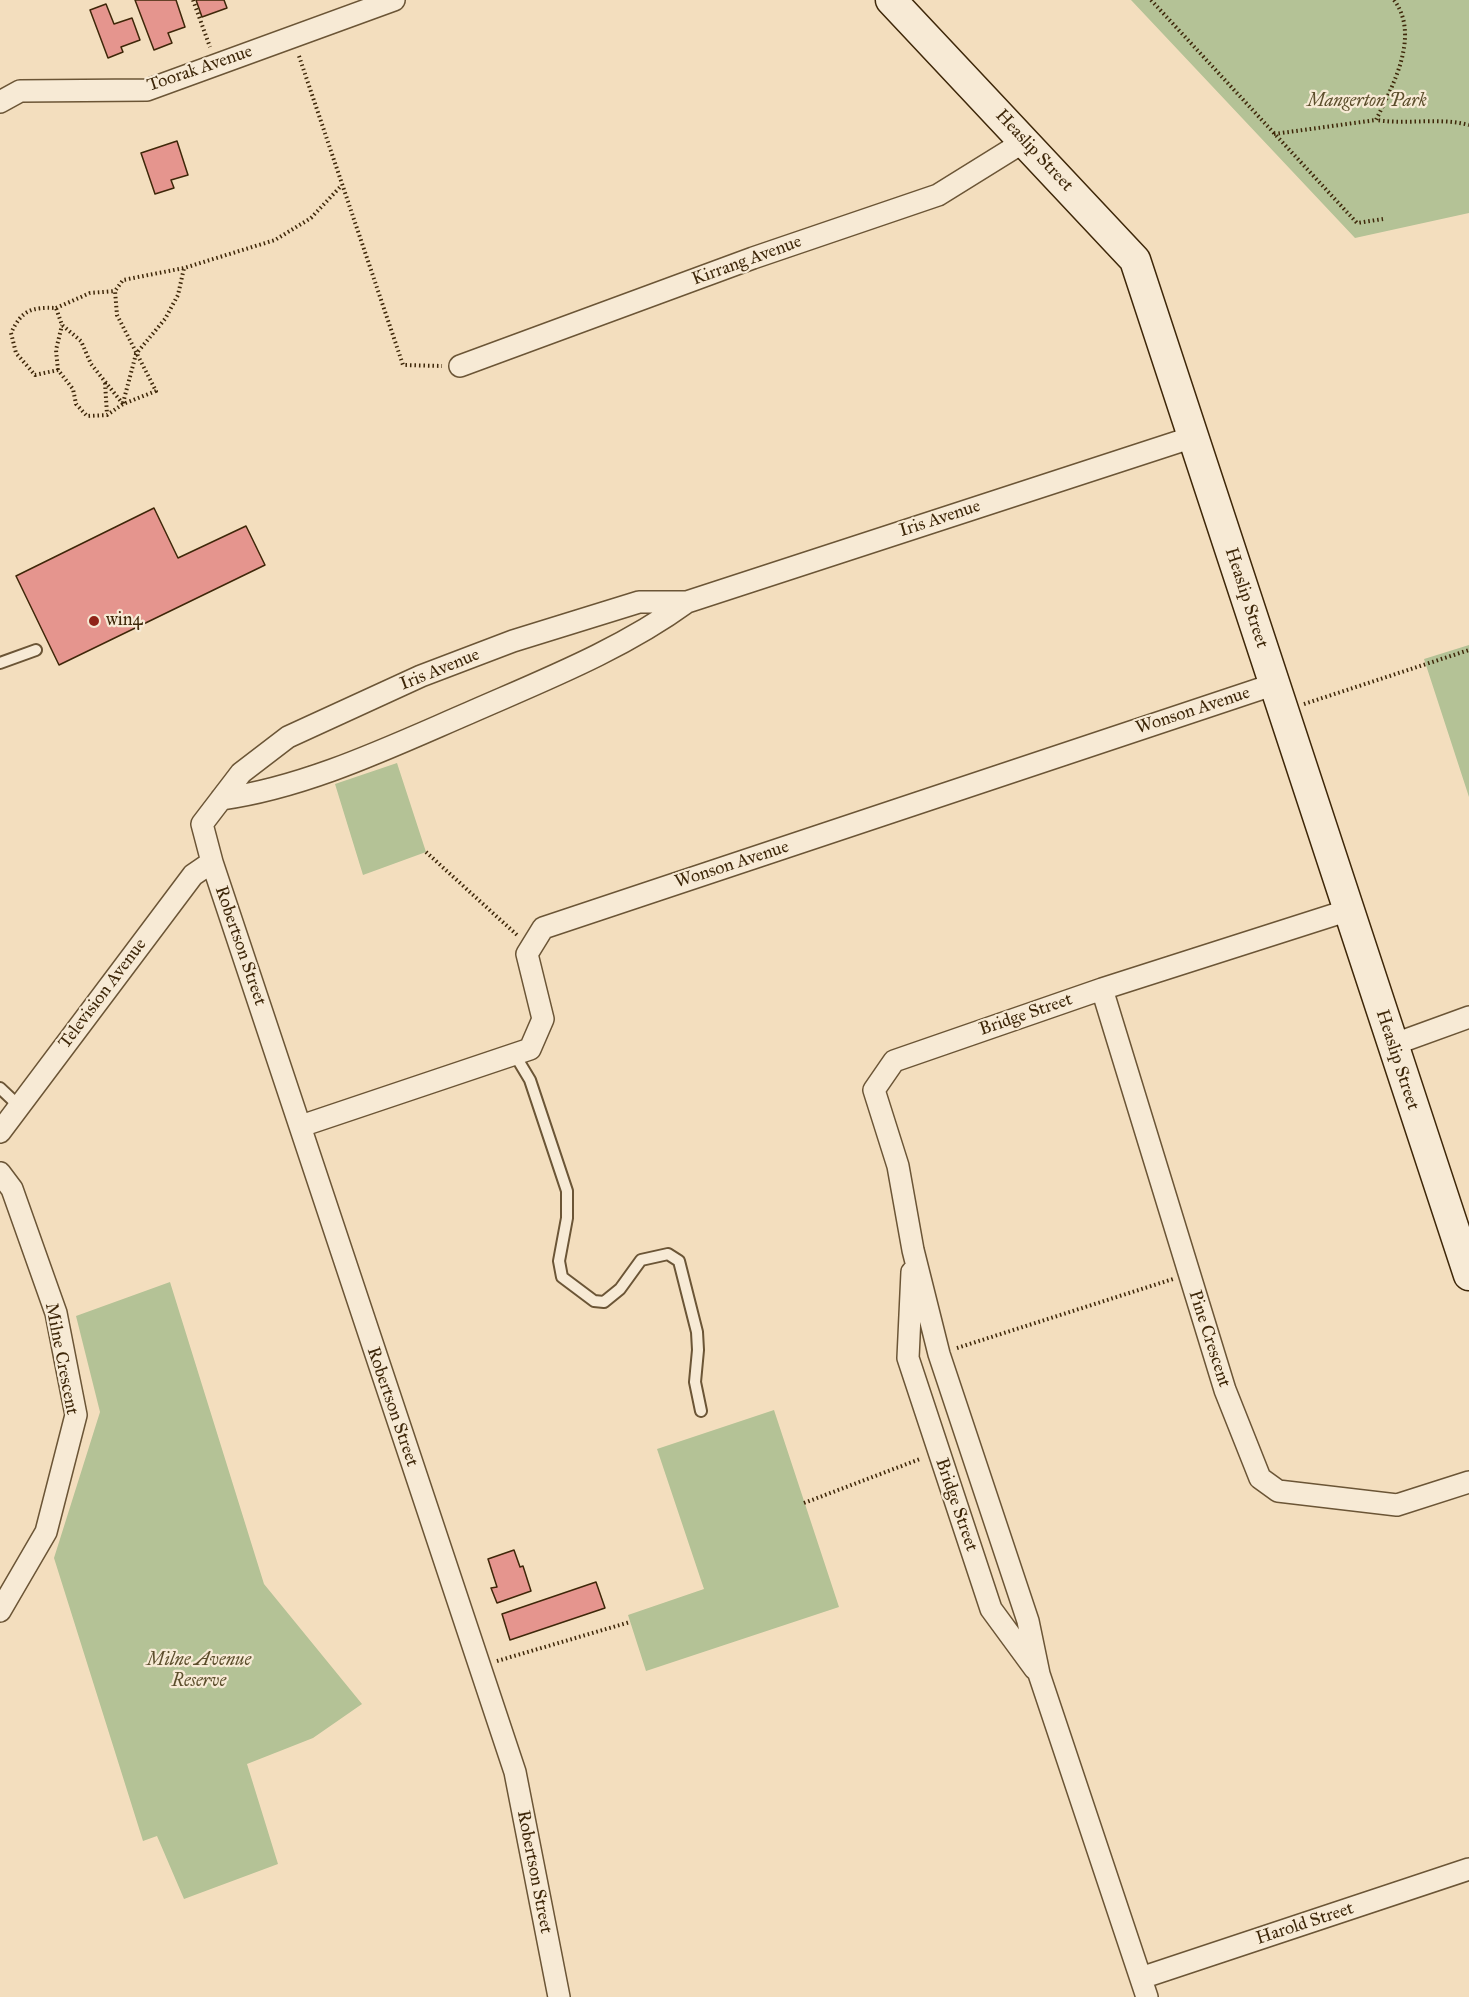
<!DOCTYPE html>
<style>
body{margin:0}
canvas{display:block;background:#f3debe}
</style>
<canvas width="1469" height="1997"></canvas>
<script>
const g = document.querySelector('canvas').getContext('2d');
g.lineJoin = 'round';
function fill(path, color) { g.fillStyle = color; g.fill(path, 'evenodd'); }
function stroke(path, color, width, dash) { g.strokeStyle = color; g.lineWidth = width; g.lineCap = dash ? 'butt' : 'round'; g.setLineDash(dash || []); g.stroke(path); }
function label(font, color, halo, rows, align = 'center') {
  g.font = font + ' "IM FELL Great Primer",serif'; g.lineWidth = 4.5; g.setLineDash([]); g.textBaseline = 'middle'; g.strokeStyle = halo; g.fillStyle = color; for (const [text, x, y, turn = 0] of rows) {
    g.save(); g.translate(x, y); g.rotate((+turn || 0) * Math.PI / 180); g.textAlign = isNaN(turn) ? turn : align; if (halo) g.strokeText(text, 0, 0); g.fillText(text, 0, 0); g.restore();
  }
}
fill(new Path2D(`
 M1131,0H1469V213L1355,238Z
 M1469,645V797L1424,659Z
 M397,763L426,852L363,875L335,784Z
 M170,1282L264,1584L362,1704L313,1738L247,1764L278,1864L184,1899L157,1836L143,1841L54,1558L100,1412L76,1316Z
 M774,1410L839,1607L646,1671L628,1615L704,1589L657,1449Z`), '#b4c296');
const building = new Path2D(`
 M135,0H176L185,27L168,33L172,43L154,50Z
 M196,0H224L227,8L202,17Z
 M106,4L114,24L132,18L140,40L121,47L123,52L108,58L90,10Z
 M177,141L188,175L171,180L174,188L155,194L141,153Z
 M154,508L178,558L246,526L265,565L59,665L16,576Z
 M514,1550L520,1567L523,1566L531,1591L497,1603L491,1588L497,1587L488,1559Z
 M596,1582L605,1608L510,1640L502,1614Z`);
fill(building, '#e5958e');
stroke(building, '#3e2709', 1.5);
const lane = new Path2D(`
 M0,663L36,650
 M515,1055L530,1080L567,1191V1218L559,1261L562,1277L594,1301L604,1302L620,1289L641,1260L668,1254L679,1261L697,1332L698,1350L695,1382L701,1411
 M0,1088L19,1106`);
const street = new Path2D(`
 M0,102L20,91L147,90L394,0
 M460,366L753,258L938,195L1025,141
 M221,799C307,787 390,747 469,713C544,680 621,650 687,602
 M1102,989L1225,1390L1260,1478L1278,1491L1397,1505L1469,1482
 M1392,1045L1469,1017
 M301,1126L530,1049L543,1019L527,954L543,928L1275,684
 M0,1132L193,875L212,862
 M0,1173L12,1189L56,1313L76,1415L46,1532L0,1611
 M912,1272L908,1358L991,1609L1035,1669
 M1141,1978L1469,1869
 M559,1997L515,1772L212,862L202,824L241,773L288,737L421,676L513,641L639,602H687L1193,437
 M1147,1997L1039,1674L1028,1621L939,1354L913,1250L898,1166L874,1090L894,1061L1102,989L1349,910`);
const secondary = new Path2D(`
 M891,0L1135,260L1469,1275`);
stroke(lane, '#6b5536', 14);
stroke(street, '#6b5536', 24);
stroke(secondary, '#3e2709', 33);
stroke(new Path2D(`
 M193,0L210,47
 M1151,0L1357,223L1383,219
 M1394,0C1421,36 1392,87 1376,120C1408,125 1439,117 1469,125
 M299,56L403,365L442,366
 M1274,134L1376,120
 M56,308L90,293L115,291
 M58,370L56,350L62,325
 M105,383L107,414
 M123,403L136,354L165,319L178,295L184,268
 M123,404L91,364L81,341L62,325L56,308C31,307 22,310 11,333L16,353L35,375L58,370L73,389L76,404L87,416L107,415L123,404L156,391L117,315L115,291L123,280L184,268L275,240L311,218L341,186
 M1304,704L1469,650
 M426,852L517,935
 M957,1348L1173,1279
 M804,1503L920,1459
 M497,1661L630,1622`), '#3e2709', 4, [1.5, 3]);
stroke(lane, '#f7ead5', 10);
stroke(street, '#f7ead5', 21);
stroke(secondary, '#f7ead5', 30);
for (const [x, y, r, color] of [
 [94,621,6,"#8f2418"]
]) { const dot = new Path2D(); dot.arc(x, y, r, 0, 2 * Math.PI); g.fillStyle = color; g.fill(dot); stroke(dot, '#f7ead5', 2); }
label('18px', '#3e2709', '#f7ead5', [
 ["Toorak Avenue",200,69,-19],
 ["Heaslip Street",1034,151,47],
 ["Kirrang Avenue",747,261,-20],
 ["Iris Avenue",940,519,-18],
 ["Heaslip Street",1246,598,72],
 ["Iris Avenue",440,670,-22],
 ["Wonson Avenue",1193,711,-18],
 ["Wonson Avenue",732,865,-18],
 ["Robertson Street",240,946,71],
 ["Television Avenue",103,994,-53],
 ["Bridge Street",1026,1015,-19],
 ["Heaslip Street",1397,1060,72],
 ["Pine Crescent",1209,1339,72],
 ["Milne Crescent",61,1359,79],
 ["Robertson Street",392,1407,71],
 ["Bridge Street",956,1505,71],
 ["Robertson Street",534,1872,79],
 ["Harold Street",1305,1924,-18]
]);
label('italic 18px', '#5c4e2c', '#f7ead5', [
 ["Mangerton Park",1367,102],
 ["Milne Avenue",199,1661],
 ["Reserve",199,1682]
]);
label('18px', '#3e2709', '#f7ead5', [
 ["win4",106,621]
], 'left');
</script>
